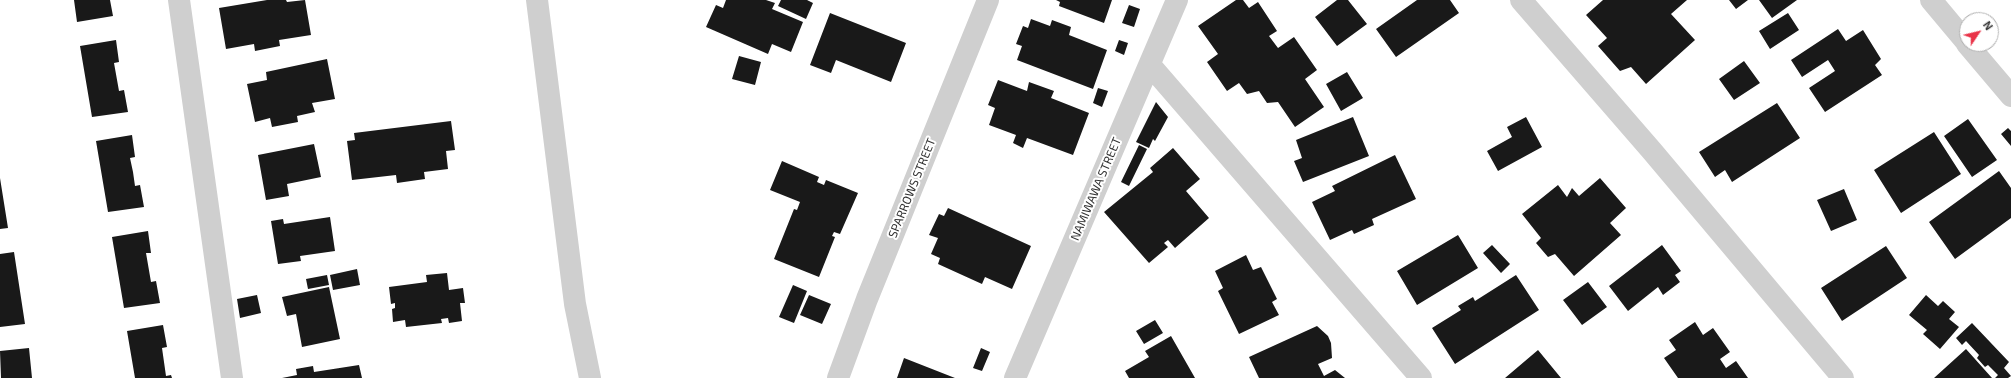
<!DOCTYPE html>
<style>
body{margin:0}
#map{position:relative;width:2011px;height:378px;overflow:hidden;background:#fff;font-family:"Exo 2",sans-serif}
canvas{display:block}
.north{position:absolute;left:1959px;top:12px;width:40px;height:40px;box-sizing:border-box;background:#fff;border:1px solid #adadad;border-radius:50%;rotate:55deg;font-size:11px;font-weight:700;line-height:16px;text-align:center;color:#323232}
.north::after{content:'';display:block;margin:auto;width:14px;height:18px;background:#e93348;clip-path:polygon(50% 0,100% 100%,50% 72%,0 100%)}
</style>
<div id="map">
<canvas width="2011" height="378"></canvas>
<div class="north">N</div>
</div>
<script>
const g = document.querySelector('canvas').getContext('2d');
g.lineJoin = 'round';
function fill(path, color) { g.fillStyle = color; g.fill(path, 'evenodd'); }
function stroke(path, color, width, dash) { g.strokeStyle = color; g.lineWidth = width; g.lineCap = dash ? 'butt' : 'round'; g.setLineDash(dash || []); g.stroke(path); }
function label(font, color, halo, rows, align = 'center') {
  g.font = font + ' "Exo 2",sans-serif'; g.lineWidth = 4; g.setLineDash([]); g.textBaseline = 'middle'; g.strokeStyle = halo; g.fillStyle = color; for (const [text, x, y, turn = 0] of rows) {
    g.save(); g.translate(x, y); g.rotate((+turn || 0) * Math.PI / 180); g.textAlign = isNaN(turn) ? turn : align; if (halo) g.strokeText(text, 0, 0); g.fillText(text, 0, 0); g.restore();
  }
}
fill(new Path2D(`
 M74,0H110L113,16L77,22Z
 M267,0H286L287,2L305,0L311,35L279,40L280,46L255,51L254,44L226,49L219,8Z
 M726,0H766L775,3L772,9L803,22L791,52L772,44L768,54L706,27L716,5L723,8Z
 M781,0H807L813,3L806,19L778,6Z
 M1056,0H1112L1104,23L1059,6L1060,2Z
 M1236,0H1243L1249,8L1258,2L1277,31L1269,36L1278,48L1294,37L1317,70L1305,79L1324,107L1295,127L1278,102L1267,103L1259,91L1247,94L1239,83L1227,91L1207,62L1218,54L1198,26Z
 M1337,0H1348L1367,24L1337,46L1315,17Z
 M1417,0H1450L1459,13L1396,57L1376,29Z
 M1603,0H1687L1671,14L1695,40L1646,84L1631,67L1620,71L1598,46L1607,38L1586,15Z
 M1729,0H1748L1736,9Z
 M1759,0H1797L1772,18Z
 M1129,5L1140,9L1134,27L1122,23Z
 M830,13L906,43L891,82L836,60L831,73L810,65Z
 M1788,13L1799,30L1770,49L1759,31Z
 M1031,19L1050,26L1052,20L1071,27L1069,35L1107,50L1093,89L1017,60L1022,46L1016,44L1023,26L1028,28Z
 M1838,29L1846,41L1863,30L1881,59L1875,65L1882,75L1825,112L1809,88L1835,71L1828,60L1802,77L1791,60Z
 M116,40L119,62L114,63L119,91L124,90L128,112L92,117L80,46Z
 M1119,40L1128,43L1124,55L1115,51Z
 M739,56L761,62L755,85L732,79Z
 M327,59L335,99L312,103L315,112L297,116L298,122L272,127L270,118L255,122L247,84L267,80L266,72Z
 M1744,61L1760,83L1734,100L1719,79Z
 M1347,72L1363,98L1341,111L1326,84Z
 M998,80L1027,91L1029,82L1054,91L1051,98L1089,113L1073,155L1027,138L1023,148L1013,143L1016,135L989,125L995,108L988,105Z
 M1098,88L1108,91L1102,107L1093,103Z
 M1156,102L1168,117L1155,141L1153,139L1149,148L1136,142Z
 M1777,103L1800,138L1732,182L1725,170L1715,177L1699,152Z
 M1353,117L1369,156L1303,182L1294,161L1302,158L1296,140Z
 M1526,117L1542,147L1498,171L1487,151L1512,137L1507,127Z
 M1968,119L1997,160L1972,177L1944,136Z
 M451,121L455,150L446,151L448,169L424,172L425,179L397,183L396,175L352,180L347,141L355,140L354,133Z
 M2008,128L2011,131V146L2001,134Z
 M1934,132L1961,174L1901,213L1874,170Z
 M132,135L135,157L130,158L133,172L135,186L140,185L144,207L108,212L96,141Z
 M314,144L321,177L287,184L289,196L266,200L258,155Z
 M1139,145L1147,149L1129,186L1121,182Z
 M1173,148L1200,179L1186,191L1209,218L1175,248L1168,240L1164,243L1168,247L1149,263L1104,212L1153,172L1150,168Z
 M1395,155L1416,199L1372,219L1374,225L1354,234L1352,230L1330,240L1312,202L1335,191L1332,186Z
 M782,161L819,177L817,182L824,185L826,180L858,193L840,234L834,232L832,236L835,237L819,277L774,259L794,209L797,210L800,202L770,190Z
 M1999,171L2011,188V218L1955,259L1929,222Z
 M0,178L8,228L0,229Z
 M1600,178L1626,208L1610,223L1621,235L1574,276L1555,254L1548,257L1536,243L1541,238L1522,214L1558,185L1567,197L1572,188L1579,196Z
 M1844,189L1857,220L1831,231L1817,200Z
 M948,208L1031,246L1012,289L985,277L982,284L938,264L940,258L931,254L938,238L929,235L939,214L944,216Z
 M330,217L335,251L300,256L301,261L278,264L271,221L283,219L284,224Z
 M148,231L151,253H146L151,282L156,281L160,303L124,308L112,237Z
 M1458,235L1478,268L1417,305L1397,271Z
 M1492,245L1510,264L1501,273L1483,253Z
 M1662,245L1681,271L1675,275L1680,282L1663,295L1658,287L1628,311L1609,286Z
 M1886,246L1907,278L1842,321L1821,288Z
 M14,252L25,324L0,327V254Z
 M1246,255L1253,270L1261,267L1277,299L1272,302L1279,315L1239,334L1218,291L1223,288L1215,271Z
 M357,269L360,285L333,290L330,275Z
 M447,273L449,290L463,288L465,303H460L462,321L449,323L448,318L441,319L442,323L406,327L405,320L393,322L392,309L395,308V303L391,304L389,287L427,282L426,275Z
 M327,275L329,285L308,289L306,279Z
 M1516,275L1539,310L1455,364L1432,328L1461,310L1458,306L1473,297L1475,301Z
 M1588,282L1607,307L1582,325L1563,300Z
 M793,285L807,291L794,323L779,317Z
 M329,287L340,339L302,347L296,314L287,316L282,297Z
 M257,295L261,313L240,318L237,299Z
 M809,295L831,304L822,324L800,315Z
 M1926,295L1938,306L1943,301L1955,312L1949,319L1959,327L1940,349L1923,334L1927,330L1909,315Z
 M1155,320L1163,333L1144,344L1136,331Z
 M1695,322L1703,335L1713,328L1730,352L1720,359L1726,368L1736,361L1748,378H1678L1664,358L1676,350L1669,340Z
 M1972,323L2009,362L2004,368L2011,376L2008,378H1995L1998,375L1988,365L1985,367L1977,358L1979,355L1966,341L1962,345L1956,338Z
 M163,325L167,347L162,348L166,376L171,375L172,378H135L127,331Z
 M1317,326L1328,336L1331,343L1332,358L1318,364L1324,376L1335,370L1345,378H1259L1249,357Z
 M1171,336L1195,378H1129L1125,371L1149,357L1145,351Z
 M29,348L32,378H1L0,351Z
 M981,348L990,352L982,371L973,368Z
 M1966,349L1992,378H1934Z
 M1538,350L1561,378H1505Z
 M904,358L955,378H897Z
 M359,365L362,378H282L297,375L296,369L313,366L314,372Z`), '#191919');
stroke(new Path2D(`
 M179,0L232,378
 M537,0L575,304L590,378
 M1521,0L1652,151L1843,378
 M1931,0L1967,43
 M1967,44L2011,96
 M1150,65L1421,378
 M838,378L867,299L988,0
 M1015,378L1177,0`), '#cfcfcf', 22);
label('12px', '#323232', '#fff', [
 ["SPARROWS STREET",912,188,-68],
 ["NAMIWAWA STREET",1096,189,-67]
]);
</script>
